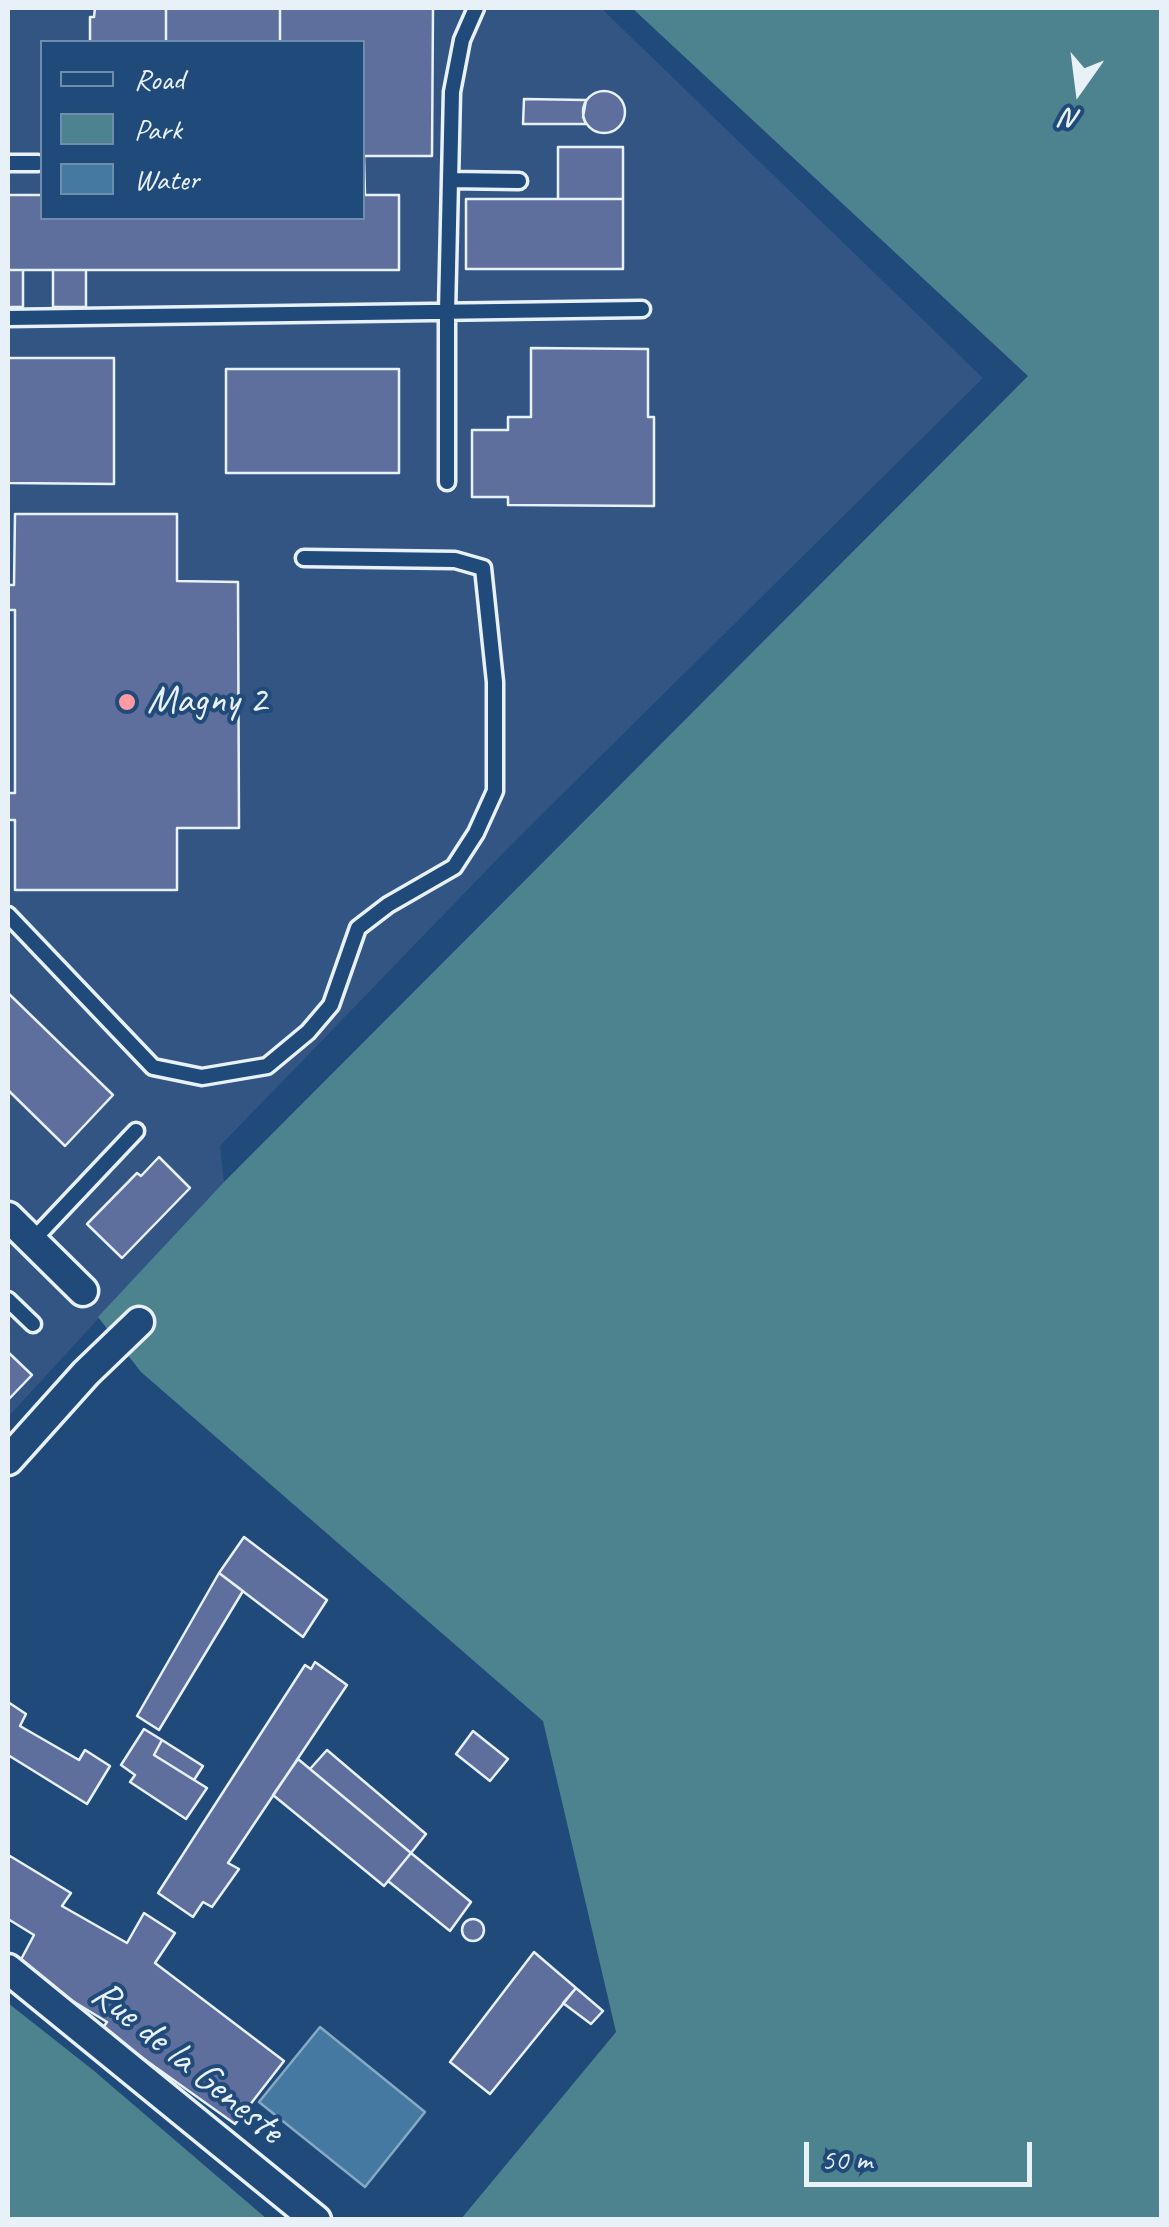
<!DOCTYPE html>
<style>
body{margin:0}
#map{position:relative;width:1169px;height:2227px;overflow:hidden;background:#1f4a7a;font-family:Caveat,sans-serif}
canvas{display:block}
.frame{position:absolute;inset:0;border:10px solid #e8f1f8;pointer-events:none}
.legend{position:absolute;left:40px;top:40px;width:325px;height:180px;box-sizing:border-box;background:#1f4a7a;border:2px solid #6f8dac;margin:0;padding:12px 18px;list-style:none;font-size:30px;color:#e8f1f8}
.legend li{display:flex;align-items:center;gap:20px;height:50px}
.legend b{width:50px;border:2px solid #6f8dac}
.north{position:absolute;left:1029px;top:40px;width:100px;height:100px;-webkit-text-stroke:8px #1f4a7a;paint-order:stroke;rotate:194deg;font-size:28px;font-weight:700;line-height:40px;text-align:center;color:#e8f1f8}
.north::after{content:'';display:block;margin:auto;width:35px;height:45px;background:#e8f1f8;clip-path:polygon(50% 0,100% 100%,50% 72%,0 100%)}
.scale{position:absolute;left:804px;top:2142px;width:228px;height:45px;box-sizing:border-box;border:5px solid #e8f1f8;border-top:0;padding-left:12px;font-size:30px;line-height:35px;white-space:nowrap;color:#e8f1f8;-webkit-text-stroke:8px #1f4a7a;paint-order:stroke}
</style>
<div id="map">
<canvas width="1169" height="2227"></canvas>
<div class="frame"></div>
<ul class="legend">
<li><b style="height:12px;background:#1f4a7a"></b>Road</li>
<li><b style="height:28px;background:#4d828f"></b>Park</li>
<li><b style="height:28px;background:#4579a2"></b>Water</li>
</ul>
<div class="north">N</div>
<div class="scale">50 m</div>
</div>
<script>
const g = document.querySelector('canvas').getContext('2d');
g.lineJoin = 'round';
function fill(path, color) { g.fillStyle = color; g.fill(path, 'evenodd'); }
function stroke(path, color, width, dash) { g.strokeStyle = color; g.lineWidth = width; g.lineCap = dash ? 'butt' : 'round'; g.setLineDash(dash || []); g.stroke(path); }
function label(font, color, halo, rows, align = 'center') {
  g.font = font + ' Caveat,sans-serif'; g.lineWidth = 8; g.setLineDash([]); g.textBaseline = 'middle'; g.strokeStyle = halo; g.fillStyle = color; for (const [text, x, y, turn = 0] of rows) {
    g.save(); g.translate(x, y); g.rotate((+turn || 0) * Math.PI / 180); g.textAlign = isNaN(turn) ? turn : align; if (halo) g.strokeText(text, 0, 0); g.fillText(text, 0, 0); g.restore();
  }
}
fill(new Path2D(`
 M8,8H601L983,378L513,843L220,1146L224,1182L8,1417ZM42,42H362V218H42Z`), '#325584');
fill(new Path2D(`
 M632,8H1161V2219H461L616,2032L543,1721L141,1372L98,1317L224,1182L1028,376Z
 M8,2003L93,2070L267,2219H8Z`), '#4d828f');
const water = new Path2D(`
 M320,2027L425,2112L365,2187L259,2102Z`);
fill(water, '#4579a2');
stroke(water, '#86a9c4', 2.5);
const building = new Path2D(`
 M95,8H166V42H90V17H94Z
 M166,8H280V42H166Z
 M280,8H433L432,156H364L365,195H362V42H280Z
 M583 112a21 21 0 1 1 42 0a21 21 0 1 1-42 0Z
 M524,99L586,100L583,117L586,124H523Z
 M558,147H623V199H558Z
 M8,195H42V218H362V195H399V270H8Z
 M466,199H623V269H466Z
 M8,270H23V307H8Z
 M53,270H86V307H53Z
 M531,348L648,349V417H654V506L508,505V497H472V430H508V417H531Z
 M8,358H114V484L8,483Z
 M226,369H399V473H226Z
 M15,514H177V581L238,582L239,828H177V890H15V820H8V793H15V610H8V585H14Z
 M8,993L113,1095L65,1146L8,1090Z
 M159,1157L190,1188L122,1258L87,1224L137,1173L141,1176Z
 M8,1352L32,1375L8,1400Z
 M244,1537L327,1600L303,1637L219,1573Z
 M219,1573L243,1591L159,1730L137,1716Z
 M315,1662L347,1685L228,1863L239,1869L212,1907L203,1902L193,1917L158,1893L305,1665L311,1669Z
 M8,1702L26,1714L20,1726L79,1760L85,1750L110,1766L87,1804L8,1755Z
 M144,1729L162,1740L154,1755L207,1788L186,1819L130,1782L135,1775L121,1765Z
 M473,1731L508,1759L490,1781L456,1754Z
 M162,1740L203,1766L194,1780L154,1755Z
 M327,1750L426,1834L411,1853L310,1769Z
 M298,1759L411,1853L384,1886L273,1795Z
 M411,1853L471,1902L450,1931L388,1881Z
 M10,1856L71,1893L62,1906L127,1943L144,1913L175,1933L155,1963L284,2061L235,2124L102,2029L107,2022L17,1967L34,1935L8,1919V1859Z
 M462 1930a11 11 0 1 1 22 0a11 11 0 1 1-22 0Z
 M534,1952L576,1988L490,2094L450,2062Z
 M576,1988L603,2011L591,2024L563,2003Z`);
fill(building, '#5e6f9d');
stroke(building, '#e8f1f8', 2.5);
const service = new Path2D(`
 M8,163H38
 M450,180L519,181
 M8,318L642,309
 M447,482V312L452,92L462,40L476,8
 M8,915L153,1067L202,1077L267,1066L308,1032L331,1005L358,928L388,905L454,867L476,833L495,791V682L483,568L455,560L304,558
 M32,1241L136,1131
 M8,1300L33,1324`);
const minor = new Path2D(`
 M8,1217L83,1291
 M8,1460L86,1373L139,1322
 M8,1969L316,2220`);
stroke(service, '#e8f1f8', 21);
stroke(minor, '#e8f1f8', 35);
stroke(service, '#1f4a7a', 14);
stroke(minor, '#1f4a7a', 28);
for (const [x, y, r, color] of [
 [127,702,10,"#ff9aa2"]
]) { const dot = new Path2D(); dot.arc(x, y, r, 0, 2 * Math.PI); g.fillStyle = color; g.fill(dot); stroke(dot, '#1f4a7a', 4); }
label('40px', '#e8f1f8', '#1f4a7a', [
 ["Magny 2",147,702]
], 'left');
label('40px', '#e8f1f8', '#1f4a7a', [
 ["Rue de la Geneste",187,2063,39]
]);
</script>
